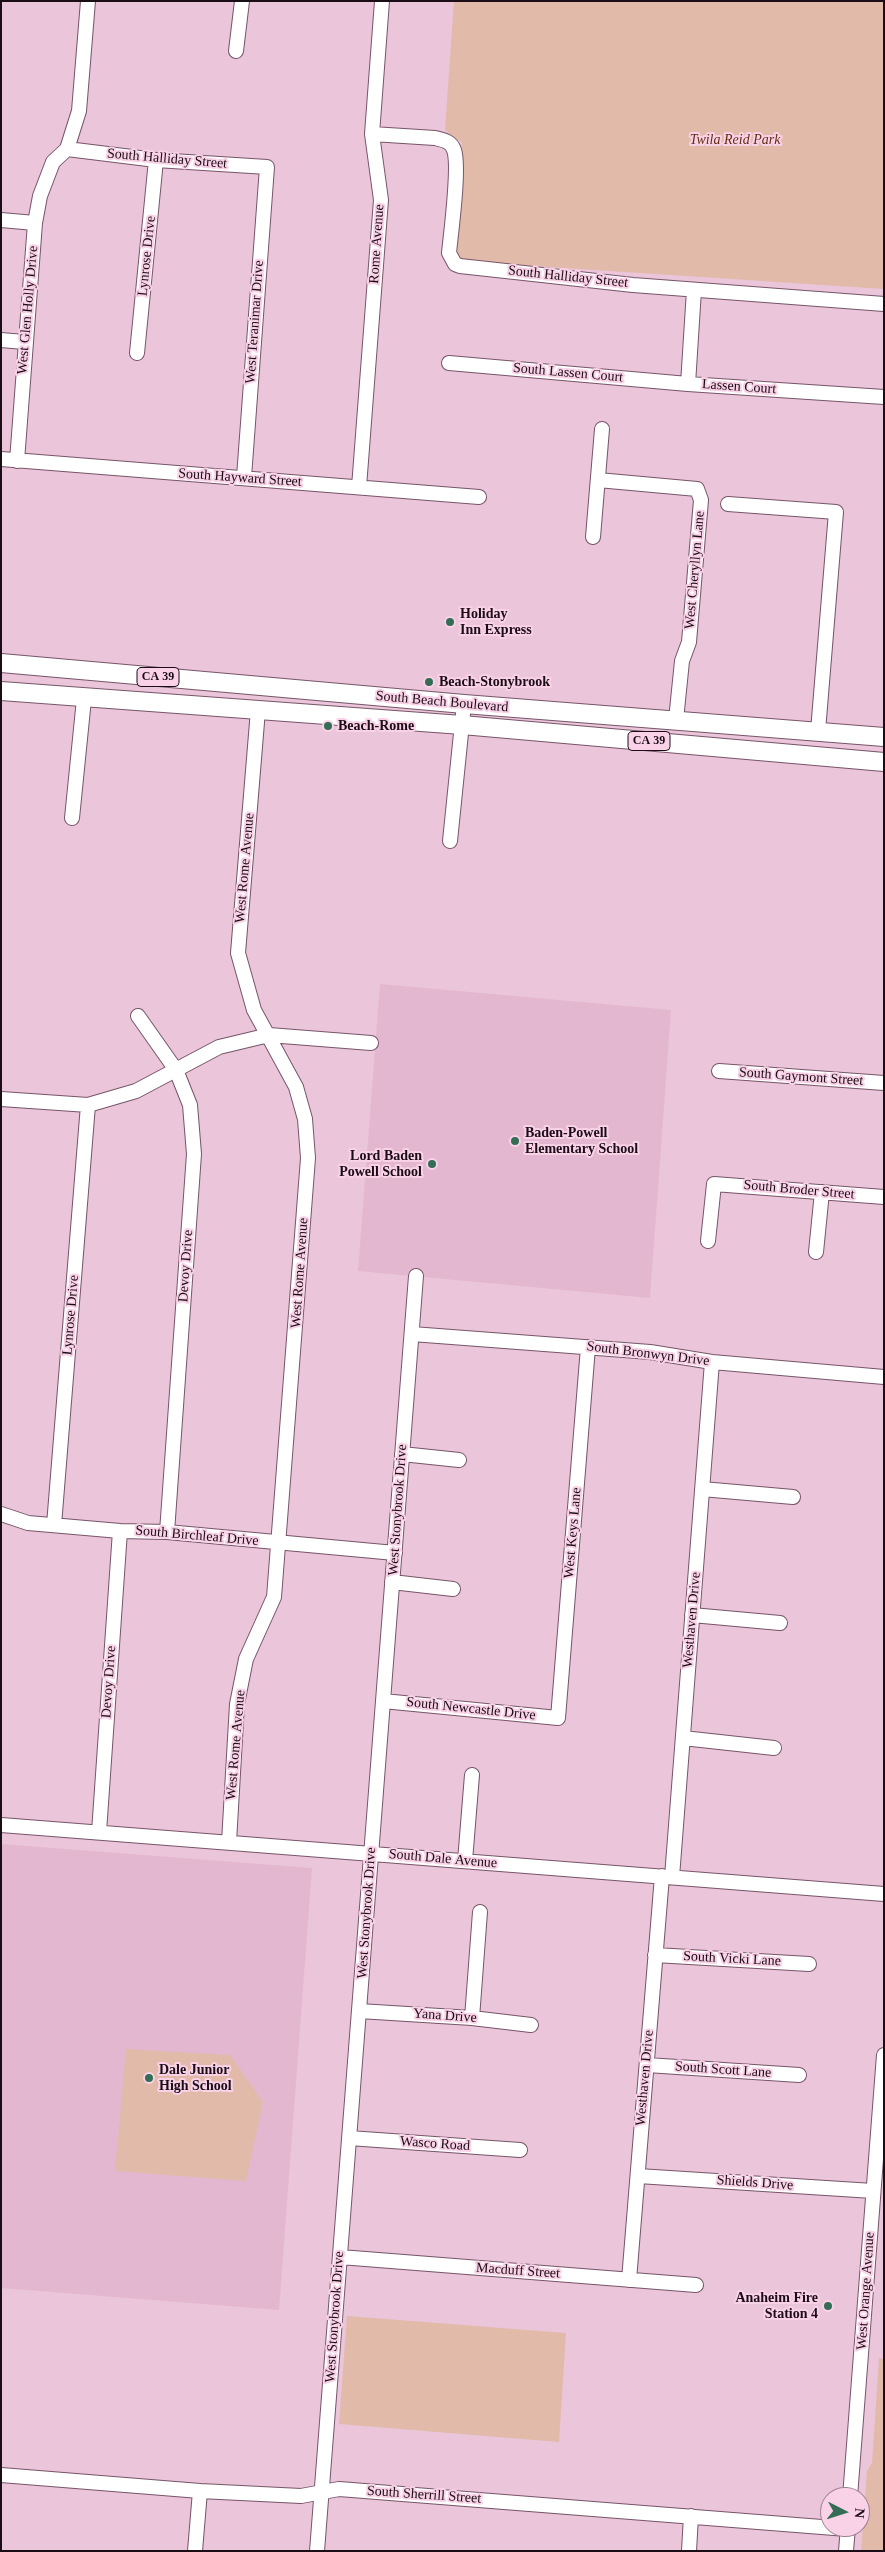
<!DOCTYPE html>
<style>
body{margin:0}
#map{position:relative;width:885px;height:2552px;overflow:hidden;background:#ebc5da;font-family:Georgia,serif}
canvas{display:block}
.frame{position:absolute;inset:0;border:2px solid #1a0d15;pointer-events:none}
.north{position:absolute;left:820px;top:2487px;width:50px;height:50px;box-sizing:border-box;background:#f9d2e7;border:1px solid #a08393;border-radius:50%;rotate:95deg;font-size:14px;font-weight:700;line-height:20px;text-align:center;color:#1a0d15}
.north::after{content:'';display:block;margin:auto;width:18px;height:22px;background:#346d55;clip-path:polygon(50% 0,100% 100%,50% 72%,0 100%)}
</style>
<div id="map">
<canvas width="885" height="2552"></canvas>
<div class="frame"></div>
<div class="north">N</div>
</div>
<script>
const g = document.querySelector('canvas').getContext('2d');
g.lineJoin = 'round';
function fill(path, color) { g.fillStyle = color; g.fill(path, 'evenodd'); }
function stroke(path, color, width, dash) { g.strokeStyle = color; g.lineWidth = width; g.lineCap = dash ? 'butt' : 'round'; g.setLineDash(dash || []); g.stroke(path); }
function label(font, color, halo, rows, align = 'center') {
  g.font = font + ' Georgia,serif'; g.lineWidth = 4; g.setLineDash([]); g.textBaseline = 'middle'; g.strokeStyle = halo; g.fillStyle = color; for (const [text, x, y, turn = 0] of rows) {
    g.save(); g.translate(x, y); g.rotate((+turn || 0) * Math.PI / 180); g.textAlign = isNaN(turn) ? turn : align; if (halo) g.strokeText(text, 0, 0); g.fillText(text, 0, 0); g.restore();
  }
}
fill(new Path2D(`
 M380,984L671,1010L650,1298L358,1271Z
 M1,1844L312,1868L279,2310L1,2288Z`), '#e4b7d0');
fill(new Path2D(`
 M454,1H884V289L457,261L462,143L445,130Z
 M126,2049L230,2055L263,2102L246,2181L115,2171Z
 M347,2316L566,2333L559,2442L339,2424Z
 M879,2358L884,2359V2551H861L867,2471L872,2463Z`), '#e1baaa');
const minor = new Path2D(`
 M236,51L242,1
 M372,134L435,138C443,140 451,141 454,150C460,166 451,232 449,253L455,264L460,266L633,285L884,304
 M67,149L156,160L267,167L244,477
 M1,220L35,223
 M1,340L24,342
 M137,353L156,160
 M449,363L688,384L884,397
 M688,384L694,290
 M1,459L479,497
 M17,461L35,223L40,196L53,162L67,149L79,111L88,1
 M598,480L697,489L701,500L689,642L682,661L676,720
 M359,487L381,200L372,134L382,1
 M728,504L836,512L818,731
 M593,537L602,429
 M72,818L84,699
 M450,841L464,704
 M138,1016L176,1070L190,1105L194,1154L167,1532
 M719,1071L884,1083
 M1,1099L88,1105L136,1091L219,1047L269,1035L371,1043
 M708,1241L714,1184L884,1197
 M816,1252L822,1192
 M412,1334L650,1352L712,1362L884,1377
 M402,1454L459,1460
 M702,1489L793,1497
 M1,1514L28,1523L120,1531L167,1532L395,1553
 M54,1525L88,1105
 M392,1582L453,1589
 M692,1615L780,1623
 M383,1701L558,1718L588,1347
 M683,1738L774,1748
 M1,1825L884,1894
 M99,1832L120,1531
 M229,1842L237,1704L246,1659L274,1597L308,1158L305,1119L296,1087L254,1010L238,953L258,710
 M465,1861L472,1775
 M672,1877L712,1362
 M655,1955L809,1964
 M359,2011L472,2018L531,2025
 M472,2018L480,1912
 M647,2065L799,2075
 M349,2138L520,2150
 M638,2176L873,2191
 M340,2257L696,2285
 M629,2280L662,1876
 M1,2475L200,2491L301,2496L339,2489L847,2529
 M850,2497L884,2055
 M195,2551L200,2491
 M317,2551L416,1276
 M689,2551L691,2516
 M846,2551L848,2527`);
const major = new Path2D(`
 M1,663L464,704L884,737
 M1,691L462,725L884,762`);
stroke(minor, '#765568', 16);
stroke(major, '#765568', 20);
stroke(minor, '#fff', 14);
stroke(major, '#fff', 18);
for (const [x, y, r, color] of [
 [450,622,5,"#346d55"],
 [429,682,5,"#346d55"],
 [328,726,5,"#346d55"],
 [515,1141,5,"#346d55"],
 [432,1164,5,"#346d55"],
 [149,2078,5,"#346d55"],
 [828,2306,5,"#346d55"]
]) { const dot = new Path2D(); dot.arc(x, y, r, 0, 2 * Math.PI); g.fillStyle = color; g.fill(dot); stroke(dot, '#f9d2e7', 2); }
for (const [x, y, w] of [
 [158,677,42],
 [649,741,42]
]) { const box = new Path2D(); box.roundRect(x - w / 2, y - 9.5, w, 19, 4); g.fillStyle = '#f9d2e7'; g.fill(box); stroke(box, '#1a0d15', 1); }
label('bold 12px', '#1a0d15', null, [
 ["CA 39",158,677],
 ["CA 39",649,741]
]);
label('italic 14px', '#642d12', '#f9d2e7', [
 ["Twila Reid Park",735,140]
]);
label('14px', '#1a0d15', '#f9d2e7', [
 ["South Halliday Street",167,159,5],
 ["Rome Avenue",377,244,-86],
 ["Lynrose Drive",147,256,-84],
 ["South Halliday Street",568,277,6],
 ["West Glen Holly Drive",28,310,-85],
 ["West Teranimar Drive",255,322,-86],
 ["South Lassen Court",568,373,5],
 ["Lassen Court",739,387,4],
 ["South Hayward Street",240,478,4],
 ["West Cheryllyn Lane",695,570,-85],
 ["South Beach Boulevard",442,702,5],
 ["West Rome Avenue",245,868,-85],
 ["South Gaymont Street",801,1077,4],
 ["South Broder Street",799,1190,5],
 ["Devoy Drive",186,1266,-86],
 ["West Rome Avenue",300,1273,-86],
 ["Lynrose Drive",71,1315,-85],
 ["South Bronwyn Drive",648,1354,7],
 ["West Stonybrook Drive",398,1510,-86],
 ["West Keys Lane",573,1533,-85],
 ["South Birchleaf Drive",197,1536,5],
 ["Westhaven Drive",692,1620,-85],
 ["Devoy Drive",109,1682,-86],
 ["South Newcastle Drive",471,1709,6],
 ["West Rome Avenue",236,1745,-85],
 ["South Dale Avenue",443,1859,5],
 ["West Stonybrook Drive",367,1913,-86],
 ["South Vicki Lane",732,1959,3],
 ["Yana Drive",445,2016,4],
 ["South Scott Lane",723,2070,4],
 ["Westhaven Drive",645,2078,-85],
 ["Wasco Road",435,2144,4],
 ["Shields Drive",755,2183,4],
 ["Macduff Street",518,2271,4],
 ["West Orange Avenue",866,2291,-86],
 ["West Stonybrook Drive",335,2317,-86],
 ["South Sherrill Street",424,2495,4]
]);
label('bold 14px', '#1a0d15', '#f9d2e7', [
 ["Holiday",460,614],
 ["Inn Express",460,630],
 ["Beach-Stonybrook",439,682],
 ["Beach-Rome",338,726],
 ["Baden-Powell",525,1133],
 ["Elementary School",525,1149],
 ["Lord Baden",422,1156,"right"],
 ["Powell School",422,1172,"right"],
 ["Dale Junior",159,2070],
 ["High School",159,2086],
 ["Anaheim Fire",818,2298,"right"],
 ["Station 4",818,2314,"right"]
], 'left');
</script>
